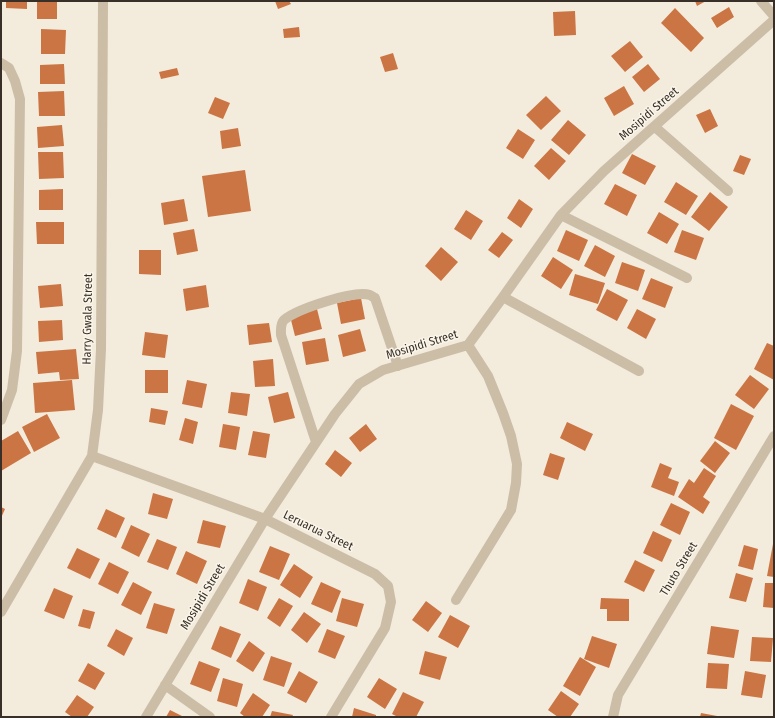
<!DOCTYPE html>
<style>
body{margin:0}
#map{position:relative;width:775px;height:718px;overflow:hidden;background:#f3ebdc;font-family:"Fira Sans Condensed",sans-serif}
canvas{display:block}
.frame{position:absolute;inset:0;border:2px solid #382f28;pointer-events:none}
</style>
<div id="map">
<canvas width="775" height="718"></canvas>
<div class="frame"></div>
</div>
<script>
const g = document.querySelector('canvas').getContext('2d');
g.lineJoin = 'round';
function fill(path, color) { g.fillStyle = color; g.fill(path, 'evenodd'); }
function stroke(path, color, width, dash) { g.strokeStyle = color; g.lineWidth = width; g.lineCap = dash ? 'butt' : 'round'; g.setLineDash(dash || []); g.stroke(path); }
function label(font, color, halo, rows, align = 'center') {
  g.font = font + ' "Fira Sans Condensed",sans-serif'; g.lineWidth = 3; g.setLineDash([]); g.textBaseline = 'middle'; g.strokeStyle = halo; g.fillStyle = color; for (const [text, x, y, turn = 0] of rows) {
    g.save(); g.translate(x, y); g.rotate((+turn || 0) * Math.PI / 180); g.textAlign = isNaN(turn) ? turn : align; if (halo) g.strokeText(text, 0, 0); g.fillText(text, 0, 0); g.restore();
  }
}
fill(new Path2D(`
 M6,1H27V9L6,8Z
 M37,1H57V19H37Z
 M275,1H289L291,4L278,9Z
 M695,1H706L697,6Z
 M729,7L734,17L717,28L711,18Z
 M675,8L704,38L691,52L661,23Z
 M575,11L576,35L554,36L553,12Z
 M299,27L300,37L284,38L283,29Z
 M41,29L66,30L65,54H41Z
 M630,41L643,57L625,72L611,56Z
 M393,53L398,69L385,72L380,57Z
 M64,64L65,84H40V65Z
 M648,64L660,79L644,92L632,77Z
 M177,68L179,75L161,79L159,72Z
 M624,86L634,104L614,116L604,98Z
 M64,91L65,116H39L38,92Z
 M546,96L561,111L541,130L526,115Z
 M215,97L230,103L223,119L208,113Z
 M710,109L718,126L705,133L696,115Z
 M568,120L586,135L569,155L551,140Z
 M62,125L64,146L38,148L37,127Z
 M238,128L241,146L222,149L220,131Z
 M518,129L535,140L523,159L506,148Z
 M551,148L566,161L549,180L534,166Z
 M38,152H63L64,178L39,179Z
 M632,154L656,166L645,185L622,173Z
 M740,155L751,159L744,175L733,171Z
 M245,170L251,211L208,217L202,176Z
 M676,182L698,196L686,215L664,202Z
 M615,184L637,195L627,216L604,204Z
 M63,189V210H39V190Z
 M710,192L728,207L709,231L691,217Z
 M184,199L188,221L164,225L161,203Z
 M519,199L533,209L521,228L507,218Z
 M466,210L483,221L471,240L454,229Z
 M659,212L679,224L667,244L647,233Z
 M36,222H64V244H37Z
 M194,229L198,251L177,255L173,233Z
 M566,230L588,240L579,261L557,251Z
 M682,230L704,238L696,260L674,252Z
 M502,232L513,240L499,258L488,250Z
 M595,245L615,256L605,277L584,266Z
 M441,247L458,262L441,281L425,266Z
 M139,250H161V275L139,274Z
 M553,257L573,270L561,289L541,276Z
 M622,262L645,270L638,291L615,283Z
 M575,274L605,283L598,304L569,295Z
 M651,278L673,287L665,308L642,299Z
 M61,284L63,306L40,308L38,286Z
 M206,285L209,307L186,311L183,289Z
 M607,289L628,300L617,321L596,310Z
 M361,298L365,319L341,324L337,303Z
 M317,309L322,329L295,336L290,316Z
 M637,309L656,319L646,339L627,328Z
 M62,320L63,340L39,342L38,321Z
 M269,323L272,342L249,345L247,325Z
 M360,329L366,351L343,357L338,335Z
 M145,332L168,335L165,358L142,355Z
 M325,338L329,361L306,365L302,342Z
 M767,343L774,346V380L754,369Z
 M76,349L79,379L60,380L59,372L38,374L36,352Z
 M273,359L275,386L255,387L253,361Z
 M145,370H168V393H145Z
 M750,375L769,389L754,409L735,395Z
 M72,380L75,410L35,413L33,383Z
 M187,380L207,384L202,408L182,404Z
 M231,392L250,394L247,416L228,413Z
 M288,392L295,418L274,423L268,397Z
 M731,404L754,416L736,450L714,438Z
 M151,408L168,411L165,425L149,422Z
 M47,414L60,438L34,452L22,427Z
 M185,418L198,422L193,444L179,440Z
 M567,422L593,434L585,451L560,438Z
 M223,424L240,427L236,450L219,447Z
 M366,424L377,439L360,452L349,438Z
 M18,431L31,453L1,471V441Z
 M253,431L270,434L266,458L248,455Z
 M715,441L730,453L715,473L700,461Z
 M335,450L352,463L341,477L325,464Z
 M550,453L565,458L558,480L543,475Z
 M660,463L672,468L668,478L679,482L674,496L651,487Z
 M704,468L716,476L703,497L710,502L703,514L678,497L689,479L694,483Z
 M153,493L173,499L167,519L148,514Z
 M671,503L690,512L680,535L660,525Z
 M1,507L5,509L1,518Z
 M106,509L125,518L116,538L97,529Z
 M203,520L226,526L220,548L197,543Z
 M131,525L150,534L139,557L121,548Z
 M653,531L672,540L662,562L643,553Z
 M157,539L177,547L168,570L147,562Z
 M773,544H774V577L767,576Z
 M744,545L758,549L753,570L738,566Z
 M270,546L290,554L279,580L259,572Z
 M77,548L100,559L90,579L67,568Z
 M186,551L207,561L197,584L176,574Z
 M635,560L655,570L644,592L624,582Z
 M109,562L129,572L118,594L98,584Z
 M294,564L313,577L300,598L280,585Z
 M736,573L753,578L746,602L729,598Z
 M248,579L267,587L258,611L239,603Z
 M133,582L152,592L141,615L121,605Z
 M321,582L341,591L332,613L311,604Z
 M765,583H774V608L763,607Z
 M54,588L73,596L64,619L44,611Z
 M279,598L293,606L280,627L267,618Z
 M342,598L364,604L357,627L336,621Z
 M601,598L629,599V621H607V609H600Z
 M426,601L442,613L428,632L412,620Z
 M154,603L175,609L167,634L146,628Z
 M83,609L95,612L90,629L78,626Z
 M304,612L321,624L307,643L291,630Z
 M450,615L470,626L458,648L438,637Z
 M220,626L241,634L231,658L211,649Z
 M711,626L739,630L734,658L707,654Z
 M116,629L133,638L124,656L107,646Z
 M327,629L345,636L335,659L318,652Z
 M592,636L617,644L609,668L584,659Z
 M752,637L773,638L771,662L750,661Z
 M249,641L265,653L253,672L236,661Z
 M425,651L447,657L440,680L419,674Z
 M271,656L292,663L284,687L263,680Z
 M580,657L596,667L580,696L563,686Z
 M199,661L220,669L211,692L190,684Z
 M88,663L105,673L95,690L78,681Z
 M708,663L729,664L727,689L706,688Z
 M299,671L318,682L306,703L287,693Z
 M745,671L766,675L762,698L741,695Z
 M223,678L243,684L237,707L217,701Z
 M379,678L397,689L385,709L367,697Z
 M561,691L579,704L570,717H558L548,710Z
 M403,692L424,702L416,717H398L392,714Z
 M253,693L270,705L262,717H245L240,713Z
 M77,695L94,707L87,717H72L65,712Z
 M354,708L376,715V717H352Z
 M170,710L184,717H166Z
 M272,711L293,715L292,717H270Z
 M701,713L717,716L716,717H700Z`), '#ca7543');
stroke(new Path2D(`
 M761,1L774,16
 M1,63L9,68L15,81L20,99L17,351L12,390L1,420
 M655,127L728,191
 M561,215L687,278
 M503,297L639,371
 M316,442L281,335C281,330 280,324 284,320C297,309 354,290 370,295C371,295 374,298 375,298L398,366
 M92,456L265,519L375,574L388,586L391,602L385,628L331,717
 M456,600L511,510L516,483L517,464L511,436L503,413L488,376L468,345
 M1,612L92,456L98,410L101,349L103,1
 M165,685L210,717
 M146,717L265,519L335,414L359,384L383,370L468,345L503,297L561,215L604,171L774,20
 M613,717L618,695L774,436`), '#ccbda7', 10);
label('12px', '#382f28', '#faf5e9', [
 ["Mosipidi Street",649,114,-41],
 ["Harry Gwala Street",88,319,-89],
 ["Mosipidi Street",422,345,-17],
 ["Leruarua Street",318,531,26],
 ["Thuto Street",679,569,-59],
 ["Mosipidi Street",203,597,-59]
]);
</script>
